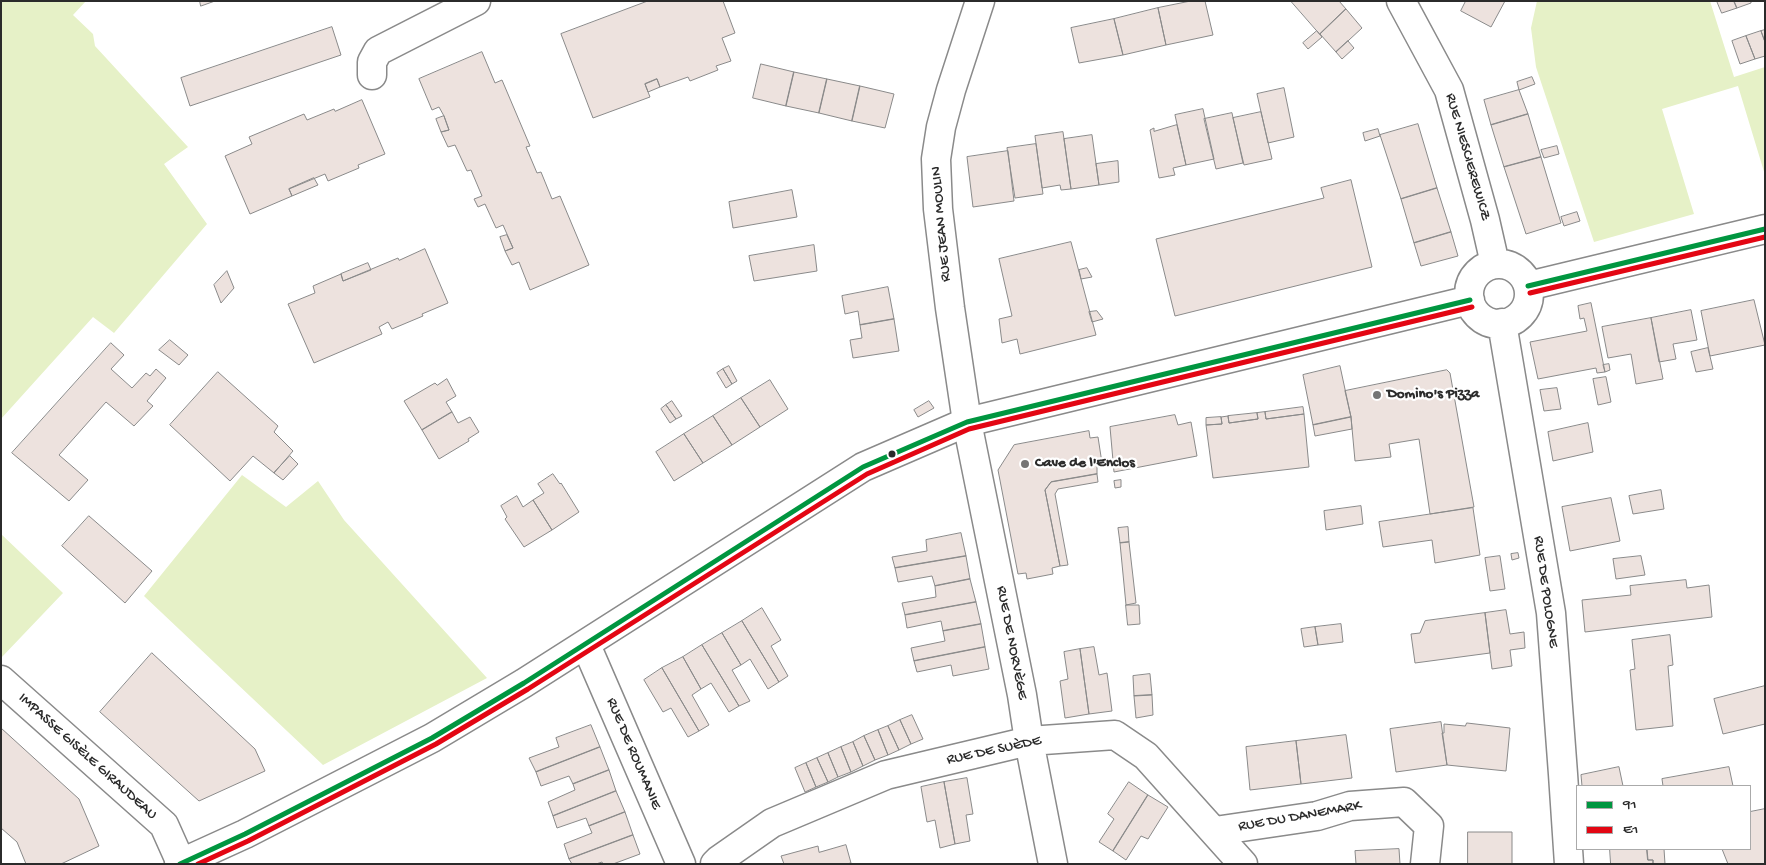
<!DOCTYPE html>
<meta charset="utf-8">
<style>
body{margin:0}
#map{position:relative;width:1766px;height:865px;overflow:hidden;background:#fff;font-family:"Gochi Hand",sans-serif}
canvas{display:block}
.frame{position:absolute;inset:0;border:2px solid #2b2b2b;pointer-events:none}
.legend{position:absolute;left:1576px;top:785px;width:175px;height:65px;box-sizing:border-box;background:#fff;border:1px solid #aaa;margin:0;padding:6px 9px;list-style:none;font-size:15px;color:#2b2b2b}
.legend li{display:flex;align-items:center;gap:10px;height:25px}
.legend b{width:25px;border:1px solid #aaa}
</style>
<div id="map">
<canvas width="1766" height="865"></canvas>
<div class="frame"></div>
<ul class="legend">
<li><b style="height:6px;background:#009640"></b>91</li>
<li><b style="height:6px;background:#e30613"></b>E1</li>
</ul>
</div>
<script>
const g = document.querySelector('canvas').getContext('2d');
g.lineJoin = 'round';
function fill(path, color) { g.fillStyle = color; g.fill(path, 'evenodd'); }
function stroke(path, color, width, dash) { g.strokeStyle = color; g.lineWidth = width; g.lineCap = dash ? 'butt' : 'round'; g.setLineDash(dash || []); g.stroke(path); }
function label(font, color, halo, rows, align = 'center') {
  g.font = font + ' "Gochi Hand",sans-serif'; g.lineWidth = 4.5; g.setLineDash([]); g.textBaseline = 'middle'; g.strokeStyle = halo; g.fillStyle = color; for (const [text, x, y, turn = 0] of rows) {
    g.save(); g.translate(x, y); g.rotate((+turn || 0) * Math.PI / 180); g.textAlign = isNaN(turn) ? turn : align; if (halo) g.strokeText(text, 0, 0); g.fillText(text, 0, 0); g.restore();
  }
}
fill(new Path2D(`
 M1,1H86L73,15L93,34L95,46L188,147L164,164L207,224L114,333L93,317L1,419Z
 M1537,1H1710L1734,77L1765,67V175L1738,86L1662,109L1694,214L1594,242L1536,67L1531,28Z
 M242,475L286,507L318,481L344,520L487,678L323,765L144,596Z
 M1,534L63,593L1,658Z`), '#e6f1c7');
const building = new Path2D(`
 M200,1H215L201,6Z
 M648,1H723L735,33L722,38L731,61L716,66L718,70L690,81L688,77L660,87L657,79L645,84L650,97L593,118L561,34Z
 M1191,1H1205L1213,35L1166,45L1158,8Z
 M1291,1H1339L1346,9L1320,34Z
 M1466,1H1505L1491,27L1461,11Z
 M1717,1H1734L1737,8L1722,13Z
 M1734,1H1751V3L1737,8Z
 M1158,8L1166,45L1123,55L1114,19Z
 M1346,9L1362,28L1336,52L1320,34Z
 M1114,19L1123,55L1079,63L1071,28Z
 M332,27L341,55L190,106L181,78Z
 M1765,30V42L1761,31Z
 M1317,31L1322,37L1308,49L1303,43Z
 M1761,31L1765,42V56L1755,59L1746,36Z
 M1746,36L1755,59L1740,64L1732,41Z
 M1348,41L1354,48L1342,59L1336,52Z
 M482,52L495,83L502,80L530,146L526,147L537,173L541,172L552,199L560,196L589,265L530,290L519,262L512,265L505,251L513,248L503,225L496,228L485,204L478,207L474,199L482,196L471,170L467,171L455,145L448,147L441,132L449,130L444,116L439,107L432,110L419,79Z
 M761,64L794,72L786,106L753,98Z
 M794,72L827,79L819,113L786,106Z
 M1532,77L1535,84L1519,90L1517,82Z
 M657,79L660,87L648,92L645,84Z
 M827,79L860,86L852,121L819,113Z
 M860,86L894,94L885,128L852,121Z
 M1284,88L1294,137L1268,143L1257,94Z
 M1519,90L1528,114L1491,125L1484,100Z
 M362,100L385,154L358,165L359,168L328,181L325,174L289,189L292,196L250,214L225,156L252,144L249,137L304,114L307,120L334,109L335,111Z
 M1203,109L1214,159L1186,165L1175,115Z
 M1261,112L1272,159L1244,165L1233,118Z
 M1232,113L1243,163L1216,169L1204,119Z
 M1528,114L1541,157L1504,167L1491,125Z
 M444,116L449,130L441,132L436,119Z
 M1418,124L1437,188L1401,199L1380,135Z
 M1177,125L1186,165L1173,168L1175,175L1159,178L1150,130L1154,128V131Z
 M1378,129L1380,136L1365,141L1363,133Z
 M1063,132L1071,189L1061,190L1060,185L1042,188L1035,136Z
 M1092,135L1099,185L1071,189L1064,139Z
 M1036,144L1043,194L1015,198L1007,148Z
 M1557,146L1559,154L1544,158L1541,150Z
 M1008,151L1014,201L973,207L967,157Z
 M1541,157L1561,223L1526,234L1504,167Z
 M1118,161L1119,182L1099,185L1096,164Z
 M314,178L318,185L292,196L289,189Z
 M1351,180L1372,267L1175,316L1156,239L1324,198L1321,188Z
 M1437,188L1451,232L1414,243L1401,199Z
 M792,190L797,217L733,228L729,202Z
 M1577,212L1580,221L1564,226L1561,217Z
 M1451,232L1458,256L1421,266L1414,243Z
 M507,235L513,248L505,251L500,237Z
 M1071,242L1096,335L1020,354L1017,339L1002,343L999,319L1012,316L999,259Z
 M814,245L817,271L754,281L749,256Z
 M425,249L448,303L422,314L423,316L392,329L388,322L379,327L382,334L314,363L288,304L315,293L313,286L341,274L343,281L398,258L399,260Z
 M368,263L371,270L343,281L341,274Z
 M1087,268L1092,277L1081,279L1079,270Z
 M227,271L234,288L221,303L214,285Z
 M888,287L894,319L860,325L858,311L845,314L842,296Z
 M1754,300L1765,345L1710,356L1701,311Z
 M1591,303L1605,372L1597,373L1596,368L1538,379L1530,342L1587,331L1584,318L1580,319L1578,306Z
 M1691,310L1697,340L1673,344L1676,359L1659,362L1651,318Z
 M1097,311L1103,319L1092,322L1089,312Z
 M1651,318L1663,379L1636,384L1631,354L1608,358L1602,327Z
 M894,319L899,351L853,358L850,340L862,338L860,325Z
 M170,340L188,355L179,365L159,350Z
 M111,343L124,355L111,369L132,388L146,373L150,376L156,369L166,378L147,401L153,406L134,426L106,402L59,455L88,480L69,501L12,453Z
 M1708,348L1713,369L1696,372L1691,352Z
 M1609,364L1610,370L1605,372L1603,365Z
 M729,366L737,381L732,384L723,369Z
 M1340,366L1351,417L1313,425L1303,375Z
 M723,369L732,384L726,388L717,373Z
 M1447,370L1450,373L1474,507L1430,514L1419,439L1389,444L1391,457L1355,461L1351,417L1345,391Z
 M218,372L278,426L274,432L293,451L274,473L253,456L230,481L170,425Z
 M1606,377L1611,402L1598,405L1593,379Z
 M447,379L456,396L446,402L452,412L422,430L404,401L435,383L437,385Z
 M770,380L788,409L760,427L741,398Z
 M1557,388L1561,409L1544,411L1540,390Z
 M741,398L760,427L732,445L713,416Z
 M672,401L682,416L676,419L666,405Z
 M929,401L934,408L918,417L914,410Z
 M666,405L676,419L670,423L661,409Z
 M1303,407L1304,414L1266,419L1265,412Z
 M452,412L458,423L470,417L479,432L468,439L469,441L439,459L422,430Z
 M1265,412L1266,419L1304,414L1309,467L1213,478L1206,425L1222,424L1221,417L1228,416L1229,423L1258,419L1257,413Z
 M1257,413L1258,419L1229,423L1228,416Z
 M1175,415L1178,425L1191,422L1197,456L1114,472L1110,427Z
 M713,416L732,445L703,463L684,434Z
 M1221,417L1222,424L1206,425V418Z
 M1351,417L1352,429L1315,436L1313,425Z
 M1588,423L1593,452L1553,461L1548,432Z
 M1089,431L1090,438L1098,437L1102,463L1097,464V474L1051,482L1045,490L1060,566L1052,568L1053,574L1027,579L1026,573L1018,574L998,470L1014,445Z
 M684,434L703,463L674,481L656,452Z
 M290,456L298,464L283,480L274,473Z
 M553,474L560,484L561,483L579,512L552,530L533,500L544,493L538,484Z
 M1097,474L1098,482L1058,489L1055,494L1068,565L1060,566L1045,490L1051,482Z
 M1121,480V487L1115,488L1114,481Z
 M1661,490L1664,509L1633,514L1629,496Z
 M517,496L523,507L533,500L552,530L524,547L505,519L507,517L501,506Z
 M1611,498L1620,541L1570,551L1562,507Z
 M1361,506L1363,524L1326,530L1324,511Z
 M1473,508L1480,555L1435,563L1432,540L1383,547L1379,522Z
 M89,516L152,571L125,603L62,546Z
 M1128,527L1129,542L1120,543L1118,528Z
 M961,533L966,556L895,568L892,557L927,551L926,540Z
 M1129,542L1136,603L1126,605L1120,543Z
 M1518,553L1519,558L1512,560L1511,554Z
 M966,556L970,579L935,586L932,576L898,582L895,568Z
 M1500,556L1505,589L1490,591L1485,558Z
 M1641,556L1645,575L1616,579L1613,559Z
 M970,579L976,602L905,615L902,603L936,597L935,586Z
 M1686,580L1687,588L1709,585L1712,617L1585,632L1582,600L1631,595L1630,586Z
 M976,602L981,624L943,631L941,621L907,628L905,615Z
 M1126,605H1139L1140,624L1128,625Z
 M762,608L781,640L771,646L788,676L779,682L742,621Z
 M1506,610L1510,634L1524,632L1525,648L1510,650L1512,666L1492,669L1485,613Z
 M1485,613L1490,653L1415,663L1411,634L1420,633L1425,621Z
 M742,621L779,682L768,689L750,659L741,665L722,633Z
 M981,624L985,647L914,661L911,648L945,641L943,631Z
 M1341,624L1343,642L1318,645L1315,627Z
 M1315,627L1318,645L1304,647L1301,629Z
 M722,633L741,665L732,670L750,701L739,706L702,645Z
 M1670,635L1673,665L1668,666L1673,726L1636,730L1630,670L1635,669L1632,640Z
 M702,645L739,706L729,712L711,683L701,689L683,657Z
 M985,647L989,669L953,676L951,665L917,672L914,661Z
 M1094,647L1099,675L1107,673L1112,711L1089,714L1080,649Z
 M1080,649L1089,714L1065,718L1060,681L1068,679L1064,652Z
 M152,653L255,749L265,771L199,801L100,712Z
 M683,657L701,689L692,695L709,725L699,731L662,668Z
 M662,668L699,731L688,737L671,708L663,712L644,680Z
 M1150,674L1152,695L1134,696L1133,676Z
 M1765,686V724L1723,734L1714,699Z
 M1152,695L1153,715L1136,718L1134,696Z
 M912,715L923,739L911,744L900,720Z
 M900,720L911,744L899,750L888,726Z
 M1441,722L1447,765L1396,772L1390,729Z
 M1467,723L1510,728L1506,771L1447,765L1442,733H1444V724L1465,726Z
 M591,725L600,747L536,772L529,758L559,747L556,738Z
 M888,726L899,750L888,755L878,730Z
 M1,728L79,799L99,846L61,864H26L17,842L1,828Z
 M878,730L888,755L875,760L864,736Z
 M1346,735L1352,778L1301,784L1296,741Z
 M864,736L875,760L863,766L853,742Z
 M1296,741L1301,784L1250,790L1246,747Z
 M853,742L863,766L851,772L841,747Z
 M600,747L609,770L573,784L569,776L541,786L536,772Z
 M841,747L851,772L838,777L828,753Z
 M828,753L838,777L828,782L817,758Z
 M817,758L828,782L816,787L806,763Z
 M806,763L816,787L805,792L795,768Z
 M1619,767L1623,786H1582L1581,775Z
 M1729,767L1733,786H1663L1662,779Z
 M609,770L616,791L553,816L548,802L575,790L573,784Z
 M967,778L973,814L966,815L970,841L955,844L944,782Z
 M944,782L955,844L940,848L935,820L927,822L921,787Z
 M1129,782L1148,795L1113,851L1099,842L1114,819L1108,814Z
 M616,791L625,812L589,826L586,818L557,828L553,816Z
 M1148,795L1168,807L1148,839L1141,836L1126,860L1113,851Z
 M1765,809V864H1728L1722,849H1750V812Z
 M625,812L633,835L569,859L564,844L592,833L589,826Z
 M1468,832H1512V864H1468Z
 M633,835L640,854L613,864H603L602,862L596,864H572L569,859Z
 M846,845L851,863L846,864H784L781,856L818,846L819,852Z
 M1399,849L1400,864H1356L1355,851Z
 M1610,849H1647L1648,860H1653V864H1611Z
 M1647,849H1664L1665,864H1653V860H1648Z`);
fill(building, '#ede2de');
stroke(building, '#8a8a8a', 1);
const minor = new Path2D(`
 M980,1L951,90L941,127L936,159L938,209L950,308L967,422L1022,695L1029,741L1053,864
 M372,75V62L378,51L476,1
 M586,645L681,864
 M1,680L164,825L181,863
 M1215,831L1317,816L1350,806L1404,802L1429,826L1425,864
 M715,864L719,860L772,823L886,775L1029,741L1115,735L1146,756L1243,864`);
const tertiary = new Path2D(`
 M1401,1L1449,90L1485,220L1495,264
 M1469 294a30 30 0 1 1 60 0a30 30 0 1 1-60 0Z
 M1528,286L1765,229
 M1502,323L1551,613L1563,774L1569,864
 M179,864L245,834L432,738L524,683L863,467L967,422L1470,300`);
stroke(minor, '#8a8a8a', 31);
stroke(tertiary, '#8a8a8a', 31);
stroke(minor, '#fff', 28);
stroke(tertiary, '#fff', 28);
stroke(new Path2D(`
 M1528,286L1765,229
 M180,864L245,834L432,738L524,683L863,467L967,422L1470,300`), '#009640', 5);
stroke(new Path2D(`
 M1530,293L1765,237
 M198,864L248,841L436,744L528,689L867,474L969,429L1472,307`), '#e30613', 5);
for (const [x, y, r, color] of [
 [1377,395,5,"#757575"],
 [892,454,4.5,"#2b2b2b"],
 [1025,464,5,"#757575"]
]) { const dot = new Path2D(); dot.arc(x, y, r, 0, 2 * Math.PI); g.fillStyle = color; g.fill(dot); stroke(dot, '#fff', 2); }
label('15px', '#2b2b2b', '#fff', [
 ["RUE NIESCIEREWICZ",1467,157,74],
 ["RUE JEAN MOULIN",942,224,-95],
 ["RUE DE POLOGNE",1545,592,82],
 ["RUE DE NORVÈGE",1011,643,79],
 ["RUE DE SUÈDE",994,751,-12],
 ["RUE DE ROUMANIE",633,754,67],
 ["IMPASSE GISÈLE GIRAUDEAU",87,757,42],
 ["RUE DU DANEMARK",1300,817,-10]
]);
label('bold 15px', '#2b2b2b', '#fff', [
 ["Domino's Pizza",1387,395],
 ["Cave de l'Enclos",1035,464]
], 'left');
</script>
